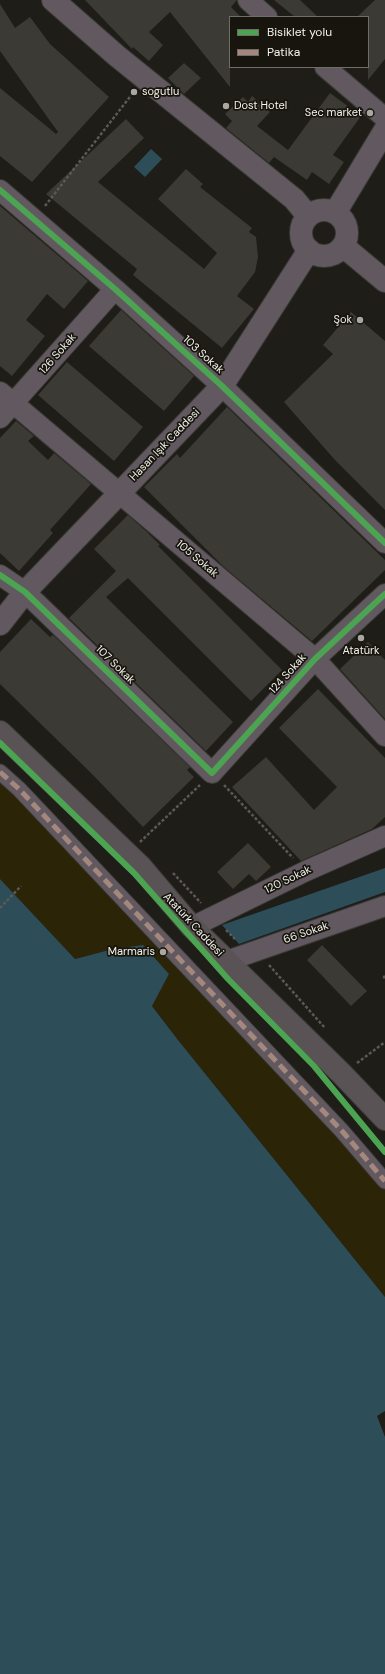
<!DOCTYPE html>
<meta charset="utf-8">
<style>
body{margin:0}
#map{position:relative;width:385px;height:1674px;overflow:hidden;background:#1e1d18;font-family:"DM Sans",sans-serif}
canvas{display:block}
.legend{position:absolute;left:229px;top:16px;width:140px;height:52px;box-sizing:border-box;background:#17150d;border:1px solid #6f6d66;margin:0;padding:5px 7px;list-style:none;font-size:12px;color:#f3f2ec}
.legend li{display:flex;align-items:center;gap:8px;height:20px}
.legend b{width:20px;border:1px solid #6f6d66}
</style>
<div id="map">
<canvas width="385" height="1674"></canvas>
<ul class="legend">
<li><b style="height:5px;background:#4ca352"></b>Bisiklet yolu</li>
<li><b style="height:5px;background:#a5887d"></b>Patika</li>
</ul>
</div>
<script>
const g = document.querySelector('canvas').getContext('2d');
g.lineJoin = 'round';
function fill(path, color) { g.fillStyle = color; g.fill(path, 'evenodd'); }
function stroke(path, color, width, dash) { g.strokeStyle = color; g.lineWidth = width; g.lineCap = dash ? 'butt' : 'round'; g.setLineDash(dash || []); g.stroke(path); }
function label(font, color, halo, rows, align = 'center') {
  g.font = font + ' "DM Sans",sans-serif'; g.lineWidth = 3.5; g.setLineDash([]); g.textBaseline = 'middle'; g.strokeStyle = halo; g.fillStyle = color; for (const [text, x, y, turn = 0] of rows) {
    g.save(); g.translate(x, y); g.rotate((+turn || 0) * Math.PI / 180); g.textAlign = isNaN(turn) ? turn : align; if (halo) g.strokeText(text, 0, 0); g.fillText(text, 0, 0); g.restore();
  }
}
fill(new Path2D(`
 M0,772L385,1181V1297L178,1040L152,1005L169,974L143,945L113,949L75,959L0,879Z`), '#2b2407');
fill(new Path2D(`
 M151,149L162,159L145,177L134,167Z
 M385,868V892L239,944L222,925Z
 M0,879L75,959L113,949L143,945L169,974L152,1006L178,1040L385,1297V1411L377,1416L385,1437V1674H0Z`), '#2d4d59');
fill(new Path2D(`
 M85,0H237L231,7L241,17H230V87L170,12L149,32L163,45L149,61L133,47L132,49Z
 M274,0H300L318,17H295Z
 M375,0H385V59L368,80V17H357Z
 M0,4L15,28L30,17L50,44L109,97L32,182L0,156V88L56,134L58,132L0,51Z
 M184,63L201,78L184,94L168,78Z
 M330,93L361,116L333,155L344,162L329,184L312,172L307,180L274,157L269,163L226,128L232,121L225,114L243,97L248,102L252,96L270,112L257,126L288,150Z
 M126,119L144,138L98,182L204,269L217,253L158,199L186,169L203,184L200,187L252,228L249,232L256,237L258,257L255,272L237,296L254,309L222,348L133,275L137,269L46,194Z
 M0,206L88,281L64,309L47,294L26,320L45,336L12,376L0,366Z
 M121,310L194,376L164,411L89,346Z
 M351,312L385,341V510L335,460L284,402L333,354L323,345Z
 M67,362L143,427L114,461L38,395Z
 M227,407L385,560V570L312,641L224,567L144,487L177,454L180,458Z
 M16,421L34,436L28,441L48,460L54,453L91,484L50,530L53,533L19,571L0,553V438Z
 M128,515L147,532L160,545L158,546L282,670L251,701L128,578L106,597L233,722L206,751L69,618L116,571L94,549Z
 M31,619L50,637L53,635L190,767L187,770L194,777L143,827L91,773L0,684V652Z
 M368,642L385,660V719L340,669Z
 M318,689L385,758V817L372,829L301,861L232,787L266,757L314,810L337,787L279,728Z
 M248,843L271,867L256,881L249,874L233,889L217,872Z
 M322,945L367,991L351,1006L307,960Z`), '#3c3a34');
const pedestrian = new Path2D(`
 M0,772L19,789L342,1131L385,1181`);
const minor = new Path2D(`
 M248,0L267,17
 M325,67L385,118
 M0,190L115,289L222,386L385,543
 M0,392L315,659L385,736
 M0,418L115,289
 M0,575L25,592L212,773L315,659L385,594
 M192,927L306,871L385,836
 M227,961L385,906`);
const tertiary = new Path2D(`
 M53,0L117,56L294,199L308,216
 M301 233a23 23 0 1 1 46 0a23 23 0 1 1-46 0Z
 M335,213L385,130
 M343,246L385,281
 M0,624L25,592L222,386L309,250`);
const secondary = new Path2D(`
 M0,732L141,867L192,927L341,1073L385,1119`);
stroke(pedestrian, '#3b3a37', 17);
stroke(minor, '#3b3a37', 22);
stroke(tertiary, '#3b3a37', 24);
stroke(secondary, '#3b3a37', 24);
stroke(new Path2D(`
 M45,206L133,93
 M224,785L293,858
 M140,842L200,785
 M173,873L201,903
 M0,908L21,886
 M226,930L235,939
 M269,965L325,1028
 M385,976L384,977L385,979
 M357,1063L385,1042
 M383,1149L385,1148`), '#5c5859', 2.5, [3, 2]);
stroke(pedestrian, '#61595f', 15);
stroke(minor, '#61595f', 20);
stroke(tertiary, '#61595f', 22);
stroke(secondary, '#5a5356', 22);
stroke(new Path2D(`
 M0,772L19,789L342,1131L385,1181`), '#a5887d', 5, [10, 5]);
stroke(new Path2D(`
 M0,190L115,289L222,386L385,543
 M0,575L25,592L212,773L315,659L385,594
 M0,743L134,873L228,979L314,1066L385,1152`), '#4ca352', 6);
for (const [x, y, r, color] of [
 [134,92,4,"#a8a7a2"],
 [226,106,4,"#a8a7a2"],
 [370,113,4,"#a8a7a2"],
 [360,320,4,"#a8a7a2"],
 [361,638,4,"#a8a7a2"],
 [163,952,4,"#a8a7a2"]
]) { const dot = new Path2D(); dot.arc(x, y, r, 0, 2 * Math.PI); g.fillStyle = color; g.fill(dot); stroke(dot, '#17150d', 1.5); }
label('11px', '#f3f2ec', '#17150d', [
 ["sogutlu",142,92,"left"],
 ["Dost Hotel",234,106,"left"],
 ["Sec market",362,113],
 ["Şok",352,320],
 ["Atatürk",361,651,"center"],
 ["Marmaris",155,952]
], 'right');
label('11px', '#f3f2ec', '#17150d', [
 ["126 Sokak",58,354,-49],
 ["103 Sokak",203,355,42],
 ["Hasan Işık Caddesi",165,445,-46],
 ["105 Sokak",197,559,40],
 ["107 Sokak",115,665,44],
 ["124 Sokak",288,674,-48],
 ["120 Sokak",288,880,-26],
 ["Atatürk Caddesi",193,925,47],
 ["66 Sokak",306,933,-19]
]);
</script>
